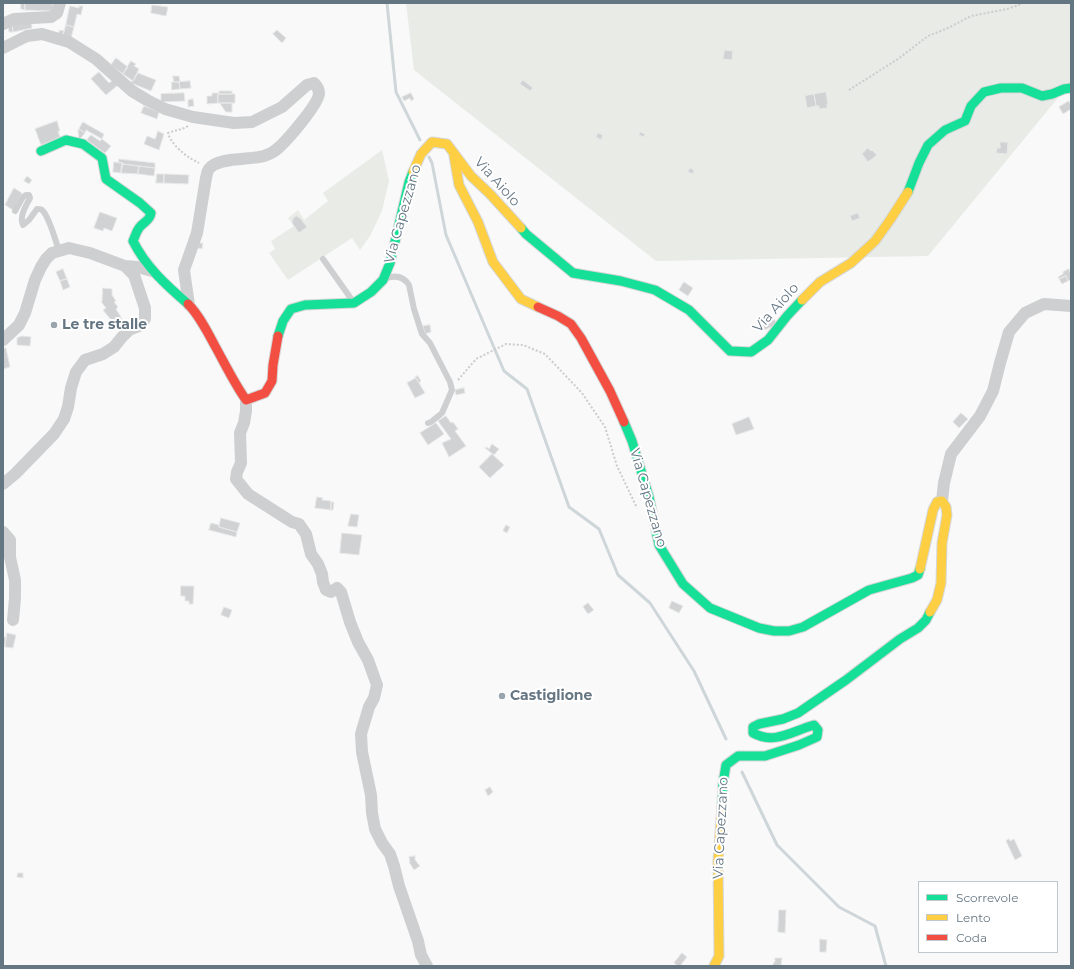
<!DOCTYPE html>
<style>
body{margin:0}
#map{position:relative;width:1074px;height:969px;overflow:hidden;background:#f9f9f9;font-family:Montserrat,sans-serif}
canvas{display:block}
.frame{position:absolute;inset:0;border:4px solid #657683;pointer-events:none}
.legend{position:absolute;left:918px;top:881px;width:140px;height:72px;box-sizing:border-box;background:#fff;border:1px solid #c1c8cd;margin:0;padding:5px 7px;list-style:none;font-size:12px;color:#657683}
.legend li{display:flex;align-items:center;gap:8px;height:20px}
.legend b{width:20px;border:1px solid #c1c8cd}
</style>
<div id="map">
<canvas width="1074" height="969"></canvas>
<div class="frame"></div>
<ul class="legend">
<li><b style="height:5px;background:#16e098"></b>Scorrevole</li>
<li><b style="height:5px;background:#ffcf43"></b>Lento</li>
<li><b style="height:5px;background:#f24e42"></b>Coda</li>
</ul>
</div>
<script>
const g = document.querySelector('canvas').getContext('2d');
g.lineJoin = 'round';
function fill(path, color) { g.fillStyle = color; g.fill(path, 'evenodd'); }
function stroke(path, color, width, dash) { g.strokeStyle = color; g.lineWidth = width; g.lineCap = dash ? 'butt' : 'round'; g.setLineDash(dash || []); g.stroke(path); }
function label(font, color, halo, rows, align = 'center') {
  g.font = font + ' Montserrat,sans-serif'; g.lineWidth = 4; g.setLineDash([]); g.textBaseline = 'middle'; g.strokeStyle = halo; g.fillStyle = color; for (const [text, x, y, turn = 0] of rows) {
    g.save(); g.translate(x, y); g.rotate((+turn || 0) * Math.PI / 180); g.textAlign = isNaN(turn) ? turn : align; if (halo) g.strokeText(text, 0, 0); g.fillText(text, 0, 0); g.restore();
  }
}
fill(new Path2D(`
 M406,3H1071V82L928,256L656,261L414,70Z
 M382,150L389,181L382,211L370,236L360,250L352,238L288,280L269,253L275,249L271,241L294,226L288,218L298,210L304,220L328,201L323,193Z`), '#e8ebe6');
stroke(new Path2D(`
 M387,3L396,92L420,140
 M429,157L432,163L446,235L504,371L527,389L569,507L599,529L618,575L650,603L694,671L726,739
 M742,772L777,845L839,907L875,926L886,966`), '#ced6d9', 3);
const building = new Path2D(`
 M21,3H25V10L21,9Z
 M25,3H53V11L25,10Z
 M152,5L168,7L166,16L151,13Z
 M70,6L79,8V6H83L81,15L77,14L74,27L66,25Z
 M31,19L32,28L13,32L12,23Z
 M12,24L13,32H9L8,26Z
 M66,25L74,27L71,38L63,36Z
 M60,30L64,31L63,36L58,35Z
 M277,30L286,38L282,43L273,34Z
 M725,50L733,51L732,60L723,59Z
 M116,58L128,67L123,74L111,65Z
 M131,61L136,64L134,66L139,69L133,81L123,74Z
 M99,72L109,83L113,80L118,85L106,95L91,79Z
 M138,73L156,80L151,91L131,83L132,80L133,81Z
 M173,76H179L180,82H174Z
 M523,80L533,88L530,91L520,84Z
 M190,81L191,88L180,89L179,82Z
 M172,82H179L180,89L172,90Z
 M219,91H232V94H218V103L207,104V96H212V93H219Z
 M826,92L828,104H827V108L819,109V106H816L814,94Z
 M184,93L185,101L161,102V94Z
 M411,93L414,99L411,101L410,98L404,101L402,97Z
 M218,94H235V103H218Z
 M814,94L816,106L807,108L805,96Z
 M193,99L194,106L188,107V100Z
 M1069,101L1071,105V109L1063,114L1059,107Z
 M220,103H232V112H226Z
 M144,106L159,112L157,119L141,113Z
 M57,121L60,131H58L60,137L41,145L35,129Z
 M83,122L104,134L102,139L86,130L85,133L79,129Z
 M79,129L85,133L79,140L78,131Z
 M158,131L164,134L159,150L144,144L147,136L155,139Z
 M640,132L645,134L644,137L639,135Z
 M598,133L603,135L601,140L596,137Z
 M91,135L100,141L102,139L111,146L105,153L87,140Z
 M1000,142H1008L1007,154L996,153L997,148H1000Z
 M868,148L871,151L872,150L877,155L868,162L862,154Z
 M119,159L155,163V168L123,164V163H119Z
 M114,162L123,163L121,173L113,172Z
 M122,164L139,166L138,174L121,173Z
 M139,166L155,168L154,176L138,174Z
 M690,168L694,170L693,174L688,172Z
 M157,174H164V183H156Z
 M164,174L189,175L188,184L164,183Z
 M27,176L32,180L29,184L24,181Z
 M14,188L22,193L13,210L5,205Z
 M100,212L117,218L112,231L104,228L103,231L94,228Z
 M858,213L860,218L852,221L850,216Z
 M297,216L300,218L307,227L299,233L292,223L293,218Z
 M198,243H203L202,249L198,248Z
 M63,269L67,279L60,281L56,272Z
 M1069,269L1071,274V280L1068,281L1066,276L1059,279L1058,277L1063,274V272Z
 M1066,276L1068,281L1062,284L1059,279Z
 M67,279L70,287L63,290L60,281Z
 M684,282L693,288L688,296L679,290Z
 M103,288L112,289V295L116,301L114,302L118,307L116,309L124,322L117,327L103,310L106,308L102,303Z
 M768,316L770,319L773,317L777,324L765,330L760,321Z
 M430,325L431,332L425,334L423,326Z
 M22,336L31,337L30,346L17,345V338Z
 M6,348L10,367L3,369V349Z
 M418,376L421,381L419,383L415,377Z
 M416,378L425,393L415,398L407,383Z
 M464,388L465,393L456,395L455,390Z
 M961,413L968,419L959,428L953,422Z
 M446,416L451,423L453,422L458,429L455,431L466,446L449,457L442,443L451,439L438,421Z
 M749,417L754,429L736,435L732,424Z
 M436,423L444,434L428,445L420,433Z
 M492,444L499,449L494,455L485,448L486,447L489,449Z
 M492,454L504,465L490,478L479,467Z
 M317,497L323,498L322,500L331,501V510L315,508Z
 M331,502H334L333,510H331Z
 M351,514L359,515L357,527L348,526Z
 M221,518L240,523L237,532L219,527Z
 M211,523L219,525V527L237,532L236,537L209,530Z
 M506,525L510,527L507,533L503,531Z
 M342,533L362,535L359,555L340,553Z
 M181,586H194L193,604H189V601H185V596H181Z
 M672,601L683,606L679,613L669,608Z
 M588,603L594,610L588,614L583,607Z
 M224,607L232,610L229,618L221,615Z
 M7,633L16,635L13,648L5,647Z
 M3,637H6L5,647L3,646Z
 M490,787L493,792L488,796L485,790Z
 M1009,839L1010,841L1014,839L1022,856L1015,860L1006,841Z
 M415,856V860L420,866L414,870L409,862H410L409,857Z
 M18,873H23V878L17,877Z
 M779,910H786L785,933L778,932Z
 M820,939L827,940L826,952H820Z
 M682,953L687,957L680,966H678L674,963Z
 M775,958H782L781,966H772L775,961Z`);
fill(building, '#d0d2d3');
stroke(building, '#e8e8e8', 1);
const fast = new Path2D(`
 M41,151L66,140L83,144L102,158L106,179L140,203L151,213C150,221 143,222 139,228C136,232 135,237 133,241C146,267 166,285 188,304
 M908,192L919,163L928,145L945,130L965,121L971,106L984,92L1001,88H1022L1042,96L1052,94L1064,89L1071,88
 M521,228L526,234L573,273L621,281L655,290L689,310L730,351L751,352L768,340L787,316L802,300
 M278,336L283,321L291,309L305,305L354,303L371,292L383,280L390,263L409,182L413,172
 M624,422L632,441L649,497L659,545L683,584L710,608L759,628L774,631H789L803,627L869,590L912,578L918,575L920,569
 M722,806L723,783L726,765L738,756H765L799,745L817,737L818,730L814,725C792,731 775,745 753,733V727L759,724L783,719L798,713L846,680L900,639L918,628L926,620L930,612`);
const slow = new Path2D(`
 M454,156L459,185L478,222L493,262L521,299L538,307
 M413,172L421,154L432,142L447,144L471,176L490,194L521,228
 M802,300L820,282L851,263L875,241L890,220L908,192
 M920,569L933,510L937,502L942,501L946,507L947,515L942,543L941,583L937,600L930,612
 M714,966L719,956L718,861L722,806`);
const jam = new Path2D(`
 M188,304C199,315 207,331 215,346C225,364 234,383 246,400L265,393L272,381L273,365L278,336
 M538,307L558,316L571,324L581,338L610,391L624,422`);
stroke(fast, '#d5d6d7', 11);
stroke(slow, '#d5d6d7', 11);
stroke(jam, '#d5d6d7', 11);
stroke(new Path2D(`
 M849,90L898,59L928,36L948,28L971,16L1007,9L1019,5L1021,3
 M188,126C182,130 175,130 168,133C170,142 182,153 190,158C193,160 196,161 199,163
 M458,380L476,359L506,344L523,345L545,354L582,393L605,427L617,466L637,508`), '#cbcccd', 2, [2, 2]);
stroke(new Path2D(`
 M15,211L23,197L26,195H29L30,198C26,206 19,216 23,225L29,220L37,209C41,209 41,209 43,211C50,219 55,240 59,250
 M323,259L352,300
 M387,278C396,275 404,277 409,285L414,309L422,334L430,343L450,382L452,390L442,413L431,422L428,423`), '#cecfd0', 6);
stroke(new Path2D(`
 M3,24L14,19L51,17L57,13L60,3
 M3,48L27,36L42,34L69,42L96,59L132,91L147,100L165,109L193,117L234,123L252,122L282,107L307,85L314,83C316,85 319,89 319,93C319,104 283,146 273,152C270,154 267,155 264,156C251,160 217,157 209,169C207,171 207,175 206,178L197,233L184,270L189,305
 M3,340L19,325L25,313L35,280L41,267L46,259L52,253L69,248L90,253L125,266L137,267L152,271
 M246,400V411L244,423L240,433L241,463L237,472L236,479L248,494L284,517L292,522L299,524L306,534L311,554L318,564L322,574L323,582L326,590L331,592L337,588L341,592L350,622L358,642L368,660L377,685L374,698L369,707L361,734L362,752L371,795L372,813L375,829L382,843L390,854L394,866L399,886L418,941L421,955L427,966
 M3,484L15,474L54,434L64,419L68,407L71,388L76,372L85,360L103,354L114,347L122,337L129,330L139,326L145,319V308L134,275L125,266
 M942,501L944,483L951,454L980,416L993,391L1000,363L1009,332L1025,313L1044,304L1071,306
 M3,532L10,540V557L15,580V598L13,620`), '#cecfd0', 12);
stroke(fast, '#16e098', 9);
stroke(slow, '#ffcf43', 9);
stroke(jam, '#f24e42', 9);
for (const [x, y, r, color] of [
 [54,325,4,"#99a4ac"],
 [502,696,4,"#99a4ac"]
]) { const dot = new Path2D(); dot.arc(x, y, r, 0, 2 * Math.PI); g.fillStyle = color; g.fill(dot); stroke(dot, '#fff', 1.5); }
label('14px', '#657683', '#fff', [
 ["Via Aiolo",497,182,48],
 ["Via Capezzano",403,214,-74],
 ["Via Aiolo",776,308,-48],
 ["Via Capezzano",648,498,74],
 ["Via Capezzano",721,828,-87]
]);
label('bold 14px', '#657683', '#fff', [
 ["Le tre stalle",62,325],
 ["Castiglione",510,696]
], 'left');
</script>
